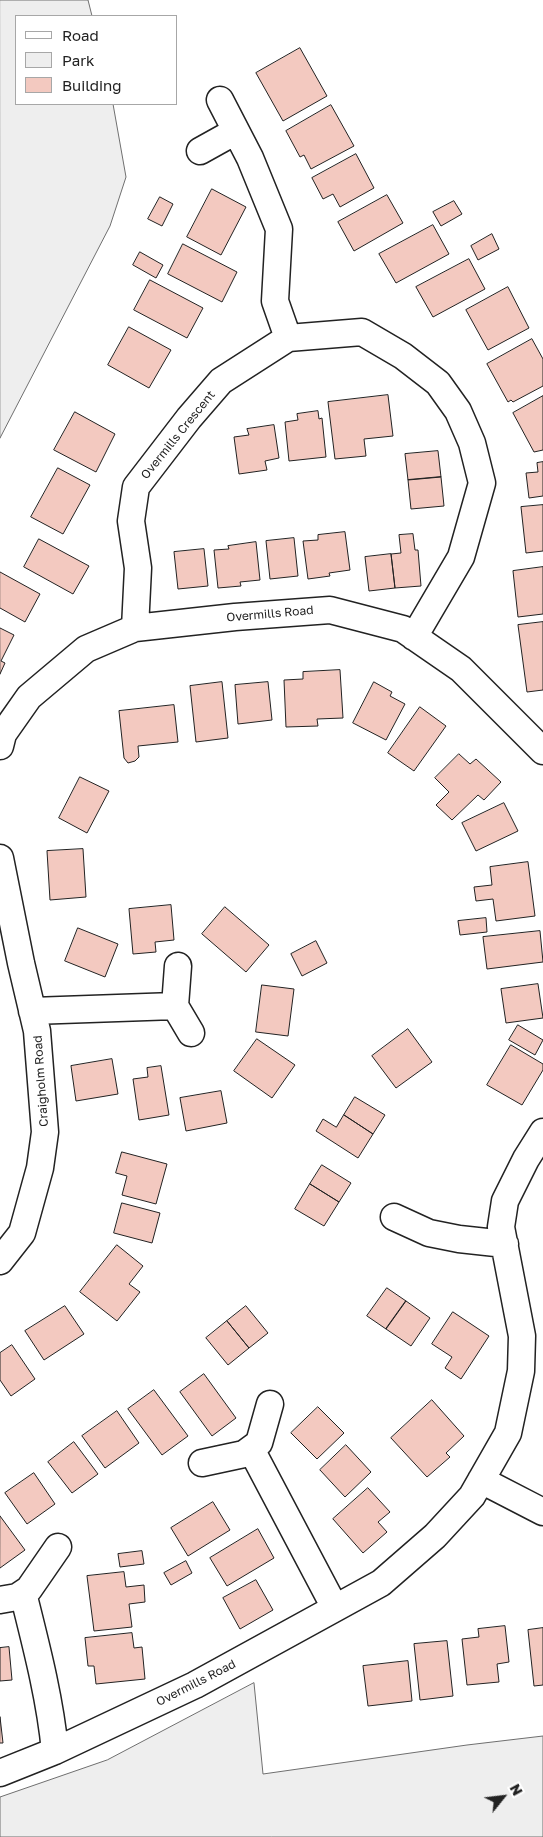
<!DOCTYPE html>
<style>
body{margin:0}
#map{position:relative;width:543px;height:1837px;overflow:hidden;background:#fff;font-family:"Golos Text",sans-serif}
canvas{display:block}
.legend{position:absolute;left:15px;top:15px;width:162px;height:90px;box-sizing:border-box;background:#fff;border:1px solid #a7a7a7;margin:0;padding:6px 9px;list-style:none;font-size:15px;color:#222}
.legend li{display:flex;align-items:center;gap:10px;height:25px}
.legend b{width:25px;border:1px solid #a7a7a7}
.north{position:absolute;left:478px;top:1772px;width:50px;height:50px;-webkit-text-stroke:4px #fff;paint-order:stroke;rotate:61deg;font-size:14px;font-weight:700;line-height:20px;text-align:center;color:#222}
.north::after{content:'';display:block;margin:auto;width:18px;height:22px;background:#222;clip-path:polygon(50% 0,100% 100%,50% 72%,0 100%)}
</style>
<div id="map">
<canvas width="543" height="1837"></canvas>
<ul class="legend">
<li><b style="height:6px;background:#fff"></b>Road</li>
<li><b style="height:14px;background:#eee"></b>Park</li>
<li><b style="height:14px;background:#f3c9c0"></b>Building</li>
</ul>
<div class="north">N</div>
</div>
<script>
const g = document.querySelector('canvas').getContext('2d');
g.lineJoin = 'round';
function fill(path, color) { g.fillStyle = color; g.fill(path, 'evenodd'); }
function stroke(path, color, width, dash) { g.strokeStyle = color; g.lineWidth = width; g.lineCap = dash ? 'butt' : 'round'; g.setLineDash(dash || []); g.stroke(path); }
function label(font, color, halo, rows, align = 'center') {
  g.font = font + ' "Golos Text",sans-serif'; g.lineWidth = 4; g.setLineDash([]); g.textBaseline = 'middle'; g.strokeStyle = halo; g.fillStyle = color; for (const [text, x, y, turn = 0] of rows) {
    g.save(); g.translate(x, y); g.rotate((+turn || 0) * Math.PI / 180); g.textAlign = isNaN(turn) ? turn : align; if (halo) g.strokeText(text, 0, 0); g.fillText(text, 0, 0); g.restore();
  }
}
const green = new Path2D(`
 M0,0H88L92,16H16V104H113L126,177L110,226L0,438Z
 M254,1683L263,1774L467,1745L543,1736V1837H0V1797L107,1760Z`);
fill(green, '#eee');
stroke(green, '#6f6f6f', 1);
const building = new Path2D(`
 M300,48L327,96L283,121L256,73Z
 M331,105L354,146L311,169L304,155L300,157L286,131Z
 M356,154L374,188L340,207L333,194L323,199L312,178Z
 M212,189L246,207L221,255L187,237Z
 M387,195L403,223L354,251L338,222Z
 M160,197L173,204L162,226L148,219Z
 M454,201L462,214L441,226L433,212Z
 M433,225L449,254L396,283L379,254Z
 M492,234L499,249L478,260L471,246Z
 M183,244L237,272L222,302L168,274Z
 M140,252L163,265L156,278L133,265Z
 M469,259L485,289L433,317L416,287Z
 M150,280L203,308L187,338L134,310Z
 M508,287L529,328L488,350L466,310Z
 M129,327L171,350L149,388L108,365Z
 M532,339L543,359V386L513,402L511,400L508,402L487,364Z
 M388,395L393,436L364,439L366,456L335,459L328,402Z
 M543,396V450L534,452L513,413Z
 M318,411L319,419L322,418L326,457L289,461L285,422L298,420L297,414Z
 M75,412L115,434L96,472L54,450Z
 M274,425L279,458L265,461L267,470L239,474L234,437L249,435L247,429Z
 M438,451L441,477L408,480L405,454Z
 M543,462V496L529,498L526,473L538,472L537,463Z
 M58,468L90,485L63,534L31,517Z
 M441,477L444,506L411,509L408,480Z
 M543,505V551L526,553L521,507Z
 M345,532L350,570L329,573L330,576L308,579L303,541L318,540V535Z
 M413,534L415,550H418L421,586L395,588L391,554L401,553L399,535Z
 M294,538L298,576L270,579L266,541Z
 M39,539L89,566L73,594L24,567Z
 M256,542L260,580L240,582L241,586L218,588L214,550L229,549L228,546Z
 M204,549L208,586L178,589L174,552Z
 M391,554L395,588L369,591L365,557Z
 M543,567V614L518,617L513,571Z
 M0,572L40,594L25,622L0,608Z
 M543,622V690L527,692L518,625Z
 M0,628L14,635L1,661L5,663L0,674Z
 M340,670L343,718L317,719L318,726L286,727L284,680L303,679V672Z
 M222,682L228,738L196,742L190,686Z
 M268,682L272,720L238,724L235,685Z
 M374,682L392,692L390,696L405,704L386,740L353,723Z
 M174,705L178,742L138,746L139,757L135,761L128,763L124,758L119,711Z
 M420,707L446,726L414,771L388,753Z
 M459,754L470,764L476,759L501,782L484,800L478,795L452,820L436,805L449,792L435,778Z
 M80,777L109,791L87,833L59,818Z
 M504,803L518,831L476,851L462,823Z
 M83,849L86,897L50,900L47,851Z
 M528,862L535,916L496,921L493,899L476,901L474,887L492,885L490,867Z
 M171,905L174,940L155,942L156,952L133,954L129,909Z
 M225,907L269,945L246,972L202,934Z
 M486,918L487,932L460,935L458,921Z
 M78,928L118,944L105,977L65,961Z
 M540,931L543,962L487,969L483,937Z
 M316,941L327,963L302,976L291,954Z
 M538,984L543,1018L506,1023L501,989Z
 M262,985L294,989L288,1036L256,1032Z
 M518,1025L543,1040L535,1055L509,1040Z
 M408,1029L432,1062L396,1088L372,1056Z
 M257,1039L295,1065L272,1098L234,1071Z
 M511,1045L543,1064V1070L522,1105L487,1085Z
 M112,1059L118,1094L76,1101L71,1066Z
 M161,1066L169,1115L139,1120L133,1079L148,1077L147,1068Z
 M221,1091L227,1123L186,1131L180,1098Z
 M355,1097L385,1115L373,1134L344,1115Z
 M344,1115L373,1134L358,1158L316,1131L323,1119L336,1127Z
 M122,1152L167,1164L156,1204L122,1195L127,1176L116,1173Z
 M322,1165L351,1183L339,1202L310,1184Z
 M310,1184L339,1202L324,1226L295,1209Z
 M122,1203L160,1213L152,1243L114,1233Z
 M117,1245L143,1266L129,1284L140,1292L117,1321L80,1292Z
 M387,1288L406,1301L386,1329L367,1316Z
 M406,1301L430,1318L411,1346L386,1329Z
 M65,1306L84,1334L44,1360L25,1331Z
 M246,1306L268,1333L249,1348L227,1321Z
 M453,1312L489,1336L461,1379L445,1368L452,1357L432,1344Z
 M227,1321L249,1348L228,1365L206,1338Z
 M12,1345L35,1379L11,1396L0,1380V1353Z
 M204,1374L236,1418L212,1436L180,1392Z
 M154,1390L188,1436L162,1455L128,1409Z
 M432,1400L464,1436L446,1453L450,1457L427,1477L391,1438Z
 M318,1407L344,1433L317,1459L291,1433Z
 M117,1411L139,1443L105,1468L82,1436Z
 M74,1442L98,1474L72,1493L48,1462Z
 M346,1445L371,1472L345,1497L320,1470Z
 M34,1473L55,1504L27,1524L5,1493Z
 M368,1488L390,1512L378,1522L387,1532L363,1553L333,1519Z
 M213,1502L230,1530L188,1556L171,1528Z
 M0,1516L25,1550L0,1568Z
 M258,1529L274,1558L227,1586L210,1558Z
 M142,1551L144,1564L120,1567L118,1554Z
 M186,1561L192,1573L171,1585L164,1573Z
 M124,1572L126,1587L144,1585L145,1602L129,1604L132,1627L94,1631L87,1576Z
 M256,1580L273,1610L240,1629L223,1598Z
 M505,1626L509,1662L497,1664L499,1682L467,1685L462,1639L479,1637L478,1629Z
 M543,1628V1685L534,1686L528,1630Z
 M132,1633L134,1648L142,1647L145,1679L96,1684L94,1666H88L85,1638Z
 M447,1641L453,1696L420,1700L414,1644Z
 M9,1647L12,1680L0,1681V1648Z
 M408,1661L412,1701L368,1706L363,1666Z
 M0,1717L3,1743H0Z`);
fill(building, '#f3c9c0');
stroke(building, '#222', 1);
const street = new Path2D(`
 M220,100L250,158L279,229L275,301L288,338
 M200,151L236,131
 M135,628L138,568L131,521L136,487L189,418L221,381L288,338L362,332L403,356L438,383L458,411L472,443L482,483L461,557L414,637
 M0,746L3,734L29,697L86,649L135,628L235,617L330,610L403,629L461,669L543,751
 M0,858L21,963L37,1031L45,1132L40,1168L22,1233L0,1261
 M178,966L175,1006L191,1033
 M32,1011L175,1006
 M394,1217L429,1233L459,1239L505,1244
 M251,1449L335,1608
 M202,1463L244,1454L259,1443L270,1404
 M481,1480L543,1512
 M23,1593C36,1645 50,1698 55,1751
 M0,1600L17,1597L29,1589L58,1547
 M0,1773L55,1751L195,1685L381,1583L435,1536L472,1496L508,1433L521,1371L522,1336L501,1227L505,1201L526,1159L543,1132`);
stroke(street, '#222', 29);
stroke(street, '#fff', 26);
label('12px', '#222', '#fff', [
 ["Overmills Crescent",178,435,-51],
 ["Overmills Road",270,614,-5],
 ["Craigholm Road",41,1081,-94],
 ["Overmills Road",196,1683,-27]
]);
</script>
